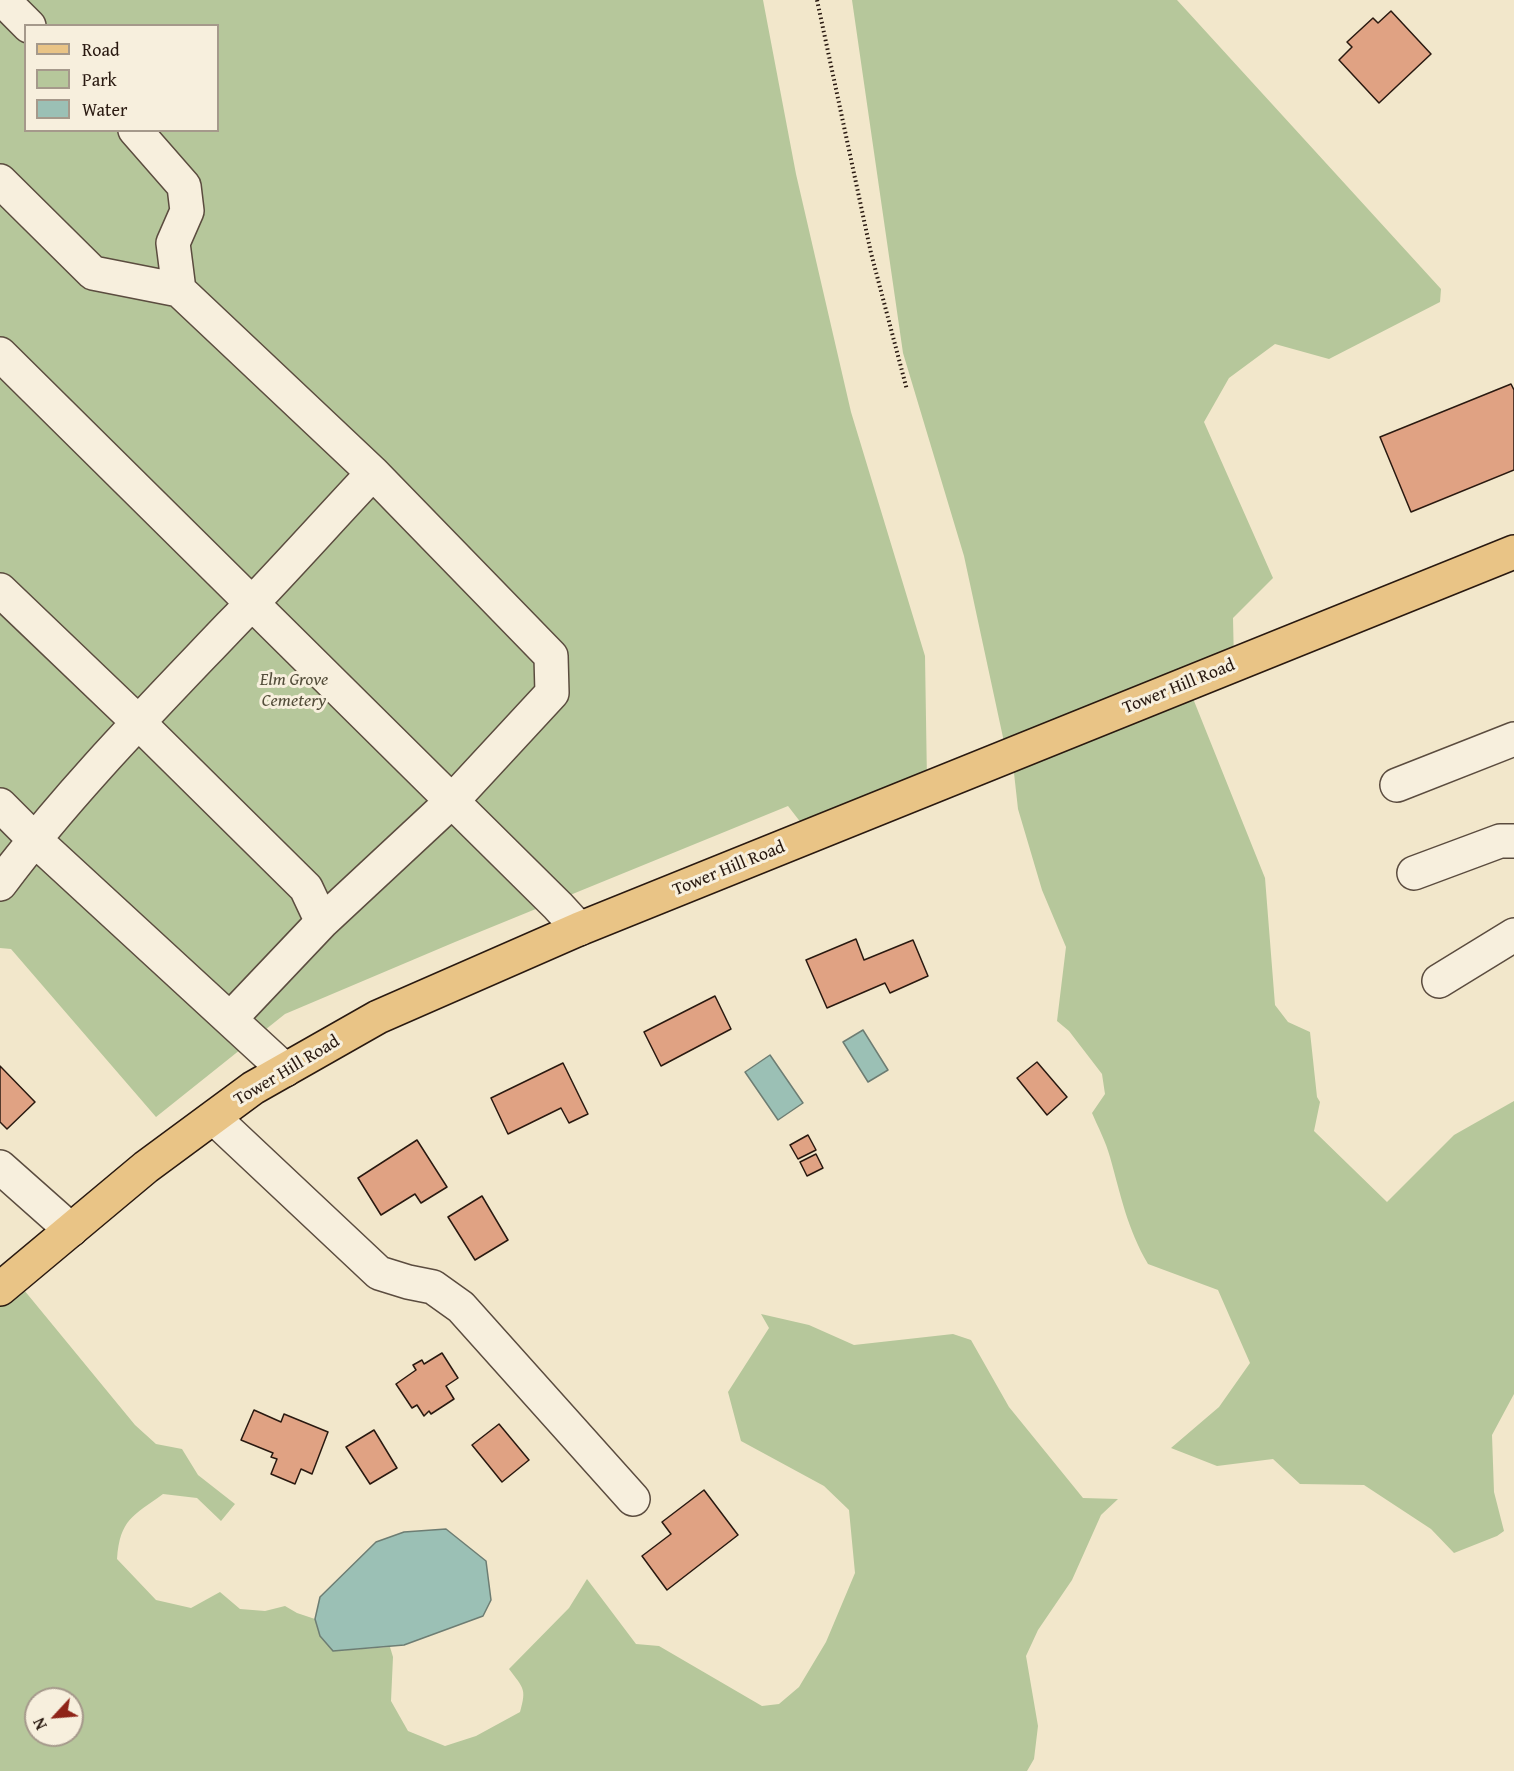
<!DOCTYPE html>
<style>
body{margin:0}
#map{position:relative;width:1514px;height:1771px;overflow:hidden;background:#f2e7cb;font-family:"Gentium Book Plus",serif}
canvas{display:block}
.legend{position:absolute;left:24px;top:24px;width:195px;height:108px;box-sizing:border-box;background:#f7efdd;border:2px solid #a5998b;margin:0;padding:8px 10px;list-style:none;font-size:18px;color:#291910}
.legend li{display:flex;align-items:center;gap:12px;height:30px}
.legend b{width:30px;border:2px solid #a5998b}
.north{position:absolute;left:24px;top:1687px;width:60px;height:60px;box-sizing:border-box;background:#f7efdd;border:2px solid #a5998b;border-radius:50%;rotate:244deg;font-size:16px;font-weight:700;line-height:24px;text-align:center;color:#291910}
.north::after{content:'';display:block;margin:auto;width:21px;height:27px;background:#8f2418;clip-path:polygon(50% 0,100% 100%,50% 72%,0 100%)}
</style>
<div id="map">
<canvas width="1514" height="1771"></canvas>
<ul class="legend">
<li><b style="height:8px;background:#e9c486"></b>Road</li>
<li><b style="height:16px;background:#b6c79b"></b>Park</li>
<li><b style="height:16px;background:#9bc0b5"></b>Water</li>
</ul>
<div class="north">N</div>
</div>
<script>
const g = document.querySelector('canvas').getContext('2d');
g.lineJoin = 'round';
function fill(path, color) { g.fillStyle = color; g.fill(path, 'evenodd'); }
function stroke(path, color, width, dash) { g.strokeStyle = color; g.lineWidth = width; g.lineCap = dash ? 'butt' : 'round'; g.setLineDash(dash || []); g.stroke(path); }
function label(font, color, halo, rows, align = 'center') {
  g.font = font + ' "Gentium Book Plus",serif'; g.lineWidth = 6; g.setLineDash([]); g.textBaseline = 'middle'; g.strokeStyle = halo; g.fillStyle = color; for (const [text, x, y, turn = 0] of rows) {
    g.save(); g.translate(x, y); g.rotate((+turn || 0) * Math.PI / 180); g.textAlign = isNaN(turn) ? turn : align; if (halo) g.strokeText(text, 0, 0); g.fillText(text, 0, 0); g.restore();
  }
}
fill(new Path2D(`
 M0,0H763L796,174L851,412L925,656L927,782L812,837L788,806L455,942L285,1014L156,1117L11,949L0,948ZM26,26H218V130H26Z
 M852,0H1177L1441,289L1440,302L1329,359L1275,344L1229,378L1204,422L1273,578L1233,618L1234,664L1188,686L1265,878L1275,1005L1288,1022L1310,1032L1317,1097L1320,1102L1314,1131L1387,1202L1454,1135L1514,1101V1394L1492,1435L1494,1492L1504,1531L1497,1536L1454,1553L1431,1529L1364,1485L1300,1484L1273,1459L1217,1466L1171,1448L1219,1407L1250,1363L1218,1290L1148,1264C1127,1228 1121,1196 1110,1157C1106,1142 1098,1127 1092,1113L1105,1094L1102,1074L1069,1031L1057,1021L1066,947L1042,890L1018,809L1013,764L1007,756L964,556L903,353Z
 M0,1288L24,1290L135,1425L156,1444L182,1449L198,1475L235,1504L221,1521L197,1498L163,1494C133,1516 120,1519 117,1559L156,1600L191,1608L220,1592L240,1609L265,1611L285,1606L297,1613L315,1619L320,1636L333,1651L390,1647L393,1657L391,1701L408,1731L445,1746L476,1736L520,1712C527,1688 523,1688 509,1669L569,1608L587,1579L636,1644L659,1646L762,1706L779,1704L799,1687L826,1642L855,1573L849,1510L824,1486L741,1441L728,1392L769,1328L761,1314L809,1325L854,1345L953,1334L971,1340L1009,1407L1083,1498L1118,1499L1101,1515L1072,1580L1038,1630L1026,1656L1038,1726L1034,1759L1027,1771H0ZM36,1699H72V1735H36Z`), '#b6c79b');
const water = new Path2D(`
 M863,1030L888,1070L868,1082L843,1042Z
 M770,1055L803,1103L778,1120L745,1072Z
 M446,1529L486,1561L491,1600L483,1616L404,1645L333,1651L320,1636L315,1619L320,1597L376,1542L404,1532Z`);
fill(water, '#9bc0b5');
stroke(water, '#6d7d73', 1.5);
const building = new Path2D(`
 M1391,11L1431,54L1379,103L1339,60L1352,47L1347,42L1373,18L1378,23Z
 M1511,384L1514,390V470L1411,512L1380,437Z
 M856,939L864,960L913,940L928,976L890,993L885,983L827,1008L806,960Z
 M715,996L731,1029L661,1066L644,1032Z
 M1037,1062L1067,1097L1047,1115L1017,1078Z
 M563,1063L588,1114L569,1123L561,1108L508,1134L491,1098Z
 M0,1066L35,1102L7,1129L0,1122Z
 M808,1135L816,1150L798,1159L790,1145Z
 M417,1140L447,1187L421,1203L415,1194L381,1215L358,1178Z
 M816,1154L823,1168L807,1176L800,1162Z
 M482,1196L508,1240L475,1260L448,1217Z
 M442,1353L458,1378L446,1386L454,1399L431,1414L429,1411L424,1416L417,1405L412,1408L396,1384L416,1370L413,1365L422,1360L424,1364Z
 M254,1410L281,1422L284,1414L328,1432L312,1474L301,1469L295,1484L271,1474L277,1459L271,1457L273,1453L241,1440Z
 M499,1424L529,1460L502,1482L472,1445Z
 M374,1430L397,1468L370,1484L346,1447Z
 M704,1490L738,1535L667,1590L642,1556L671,1534L662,1522Z`);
fill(building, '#e0a283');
stroke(building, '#291910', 1.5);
const minor = new Path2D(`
 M3,0L29,26
 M135,130L184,186L187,211L173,243L179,290L373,473L551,656L552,693L452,801L322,922L230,1019
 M0,181L93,273L179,290
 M0,354L558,906L579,929
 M0,590L138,722L306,888L322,922
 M1397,785L1514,739
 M0,805L34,839L285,1070
 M1414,873L1500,841H1514
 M0,884C69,792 150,710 230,626C279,576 325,524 373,473
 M1439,981L1514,935
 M214,1118L379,1273L408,1282L433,1287L461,1307L633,1499
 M0,1167L71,1230`);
const major = new Path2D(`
 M0,1289L146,1167L253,1088L378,1017L579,929L1514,552`);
stroke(minor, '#5b4c3f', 36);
stroke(major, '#291910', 36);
stroke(new Path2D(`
 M817,0L871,253L907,390`), '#291910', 4, [1.5, 3]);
stroke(minor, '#f7efdd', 33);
stroke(major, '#e9c486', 33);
label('italic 18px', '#534d3a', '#f7efdd', [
 ["Elm Grove",294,680],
 ["Cemetery",294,701]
]);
label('18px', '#291910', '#f7efdd', [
 ["Tower Hill Road",1179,687,-22],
 ["Tower Hill Road",729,869,-22],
 ["Tower Hill Road",287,1071,-31]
]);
</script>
